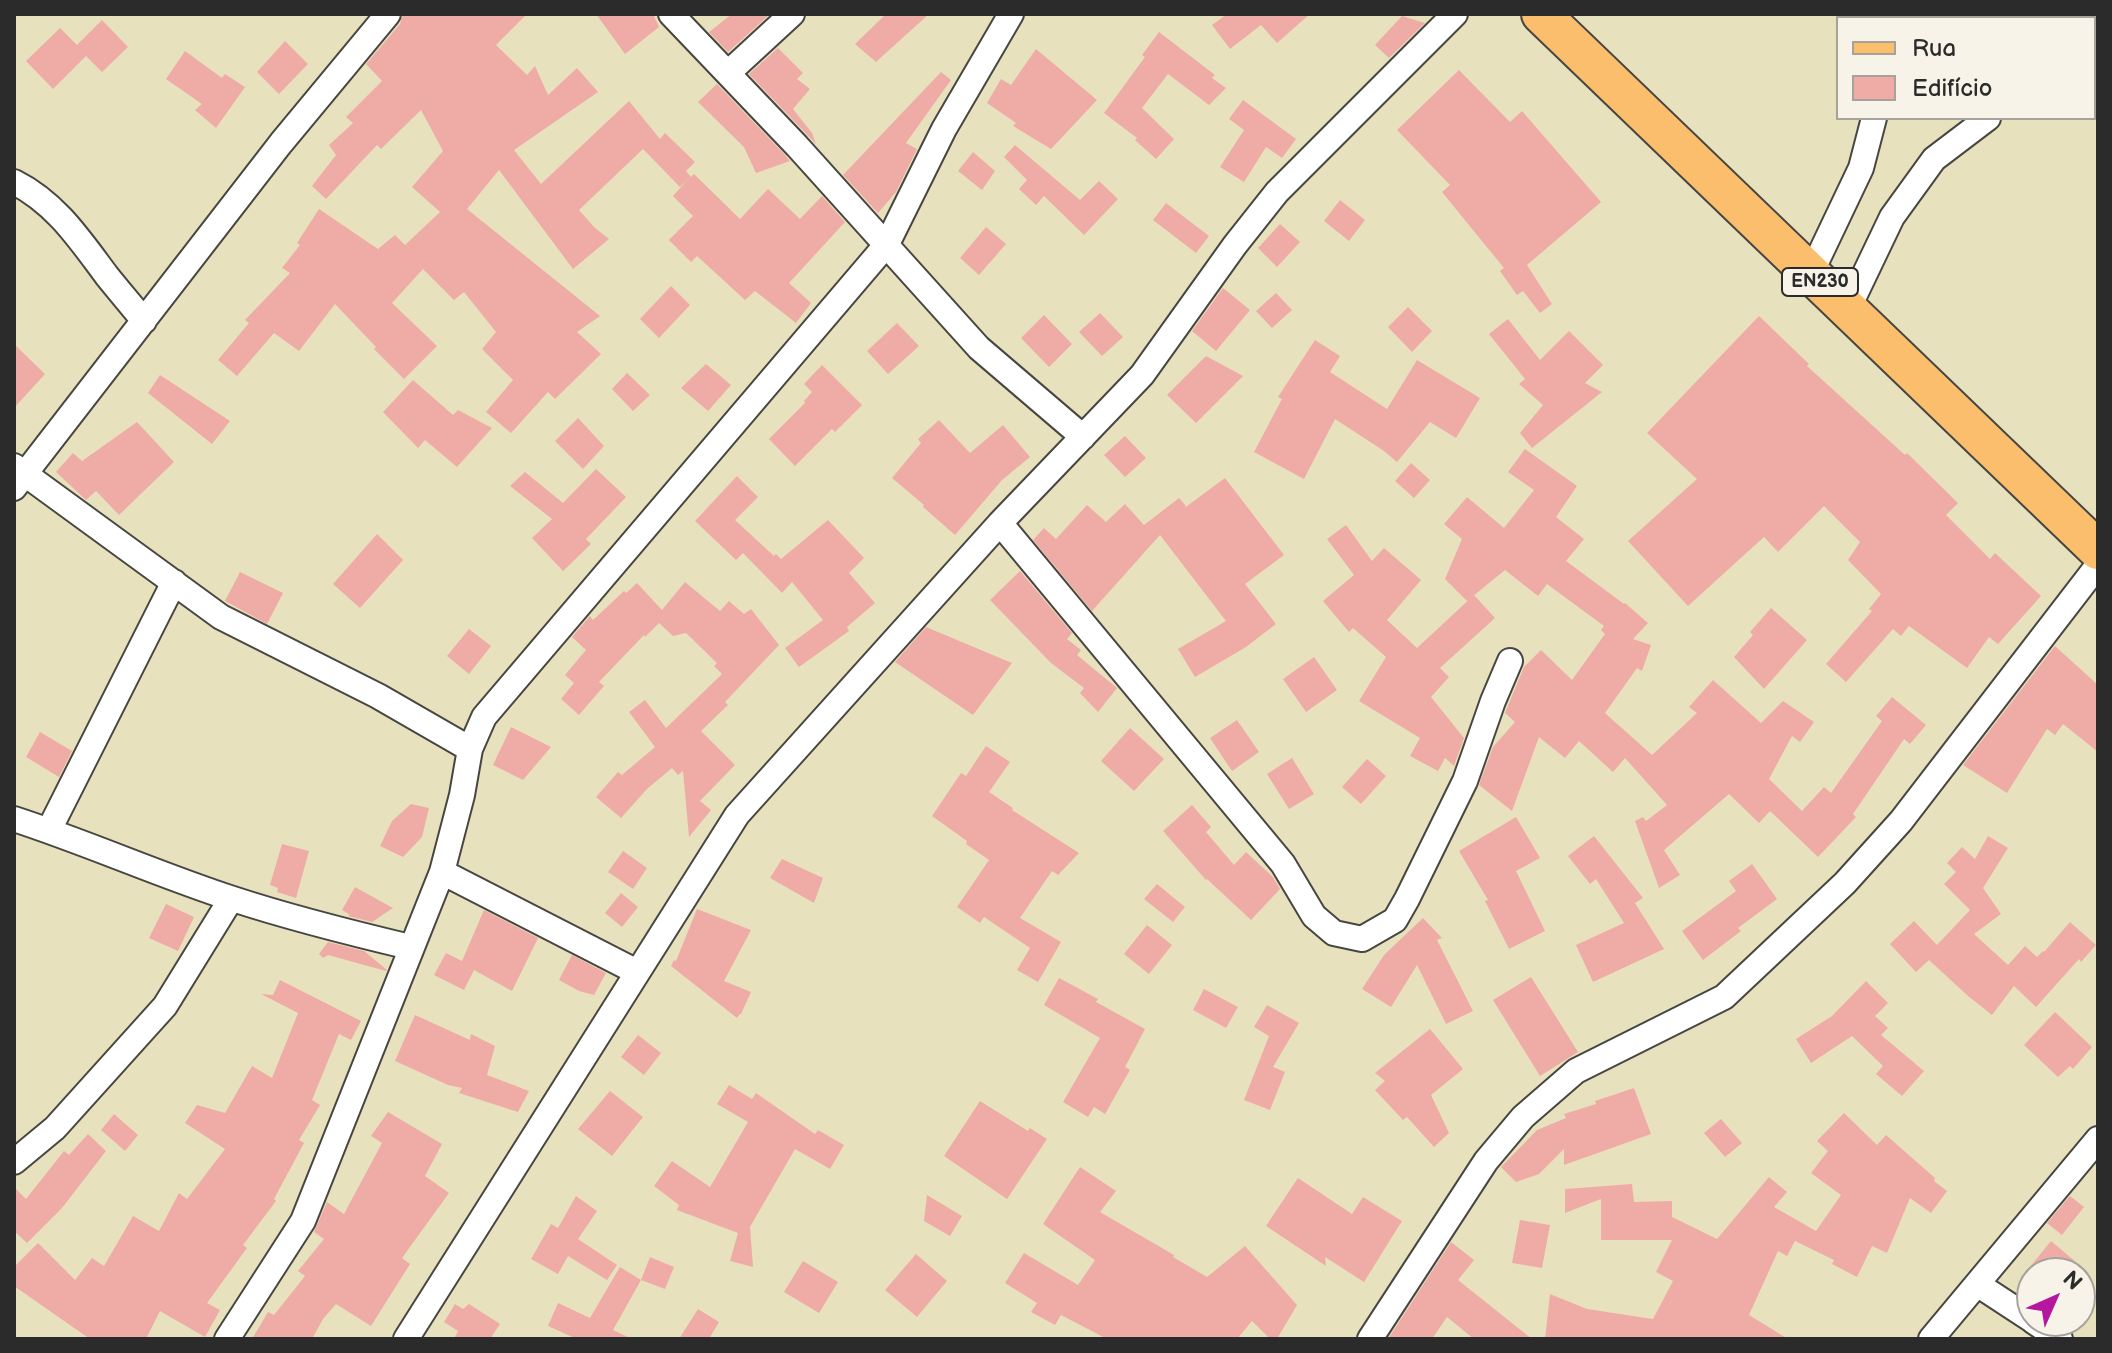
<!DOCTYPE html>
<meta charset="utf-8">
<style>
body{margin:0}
#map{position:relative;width:2112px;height:1353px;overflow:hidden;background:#e8e1bd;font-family:"Balsamiq Sans",sans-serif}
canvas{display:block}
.frame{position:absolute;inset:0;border:16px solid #2b2b2b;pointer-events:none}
.legend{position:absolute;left:1836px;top:16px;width:260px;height:104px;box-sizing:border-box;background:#f7f3e8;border:2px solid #a5a39c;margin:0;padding:10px 14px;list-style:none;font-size:24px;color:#2b2b2b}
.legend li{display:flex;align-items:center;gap:16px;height:40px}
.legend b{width:40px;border:2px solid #a5a39c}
.north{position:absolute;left:2016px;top:1257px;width:80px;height:80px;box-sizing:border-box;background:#f7f3e8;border:2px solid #a5a39c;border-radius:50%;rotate:45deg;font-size:22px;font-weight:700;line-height:32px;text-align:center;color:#2b2b2b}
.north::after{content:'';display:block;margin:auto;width:28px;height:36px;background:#b5179e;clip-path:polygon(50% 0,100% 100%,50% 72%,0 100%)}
</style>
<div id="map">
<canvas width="2112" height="1353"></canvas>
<div class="frame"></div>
<ul class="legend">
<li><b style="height:10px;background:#fabe6d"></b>Rua</li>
<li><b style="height:22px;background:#efaca7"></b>Edifício</li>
</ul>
<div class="north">N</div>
</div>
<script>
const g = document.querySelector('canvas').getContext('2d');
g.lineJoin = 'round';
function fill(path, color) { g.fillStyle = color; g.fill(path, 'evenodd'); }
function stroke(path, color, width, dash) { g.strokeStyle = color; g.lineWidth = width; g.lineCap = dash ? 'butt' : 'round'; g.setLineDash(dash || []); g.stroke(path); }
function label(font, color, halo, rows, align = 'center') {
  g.font = font + ' "Balsamiq Sans",sans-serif'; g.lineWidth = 6; g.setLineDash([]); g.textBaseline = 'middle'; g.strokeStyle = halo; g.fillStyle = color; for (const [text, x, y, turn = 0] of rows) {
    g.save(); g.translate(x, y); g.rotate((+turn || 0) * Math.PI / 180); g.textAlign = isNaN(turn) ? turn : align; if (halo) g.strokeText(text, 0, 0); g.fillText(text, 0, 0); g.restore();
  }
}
fill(new Path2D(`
 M403,14H527L496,45L527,75L535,66L548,95L577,68L598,92L514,150L541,184L629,101L660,139L665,133L695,162L686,171L691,177L694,174L740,219L768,189L800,219L822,196L845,222L789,283L811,303L796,323L755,291L745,300L697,256L691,262L669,240L693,216L673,196L690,177L680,187L643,149L579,210L595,228L609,239L573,269L499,170L467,209L600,316L577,332L601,354L555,399L548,392L511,433L486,412L513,380L482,349L496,332L464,292L454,300L423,269L392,303L437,346L404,379L374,349L376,347L335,304L299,351L274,333L237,376L218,360L249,323L245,320L290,273L282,268L300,245L297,243L319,209L378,249L395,235L405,245L440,212L412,187L443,151L421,110L381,149L377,145L326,199L312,186L336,155L329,145L353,123L346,117L382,81L366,64L400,24Z
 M596,14H653L659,27L625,54Z
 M732,14H770L728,52L709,32Z
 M886,14H929L876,62L855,44Z
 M1227,14H1310L1277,43L1261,25L1230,49L1212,25Z
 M1402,16L1425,23L1389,58L1375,45Z
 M102,20L128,47L102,72L86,56L53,89L26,61L60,28L77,45Z
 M1159,32L1215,75L1212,78L1226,88L1209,105L1168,74L1142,108L1174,139L1156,159L1135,140L1137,138L1104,113L1145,57L1142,55Z
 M285,41L308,64L279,94L257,72Z
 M778,48L803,73L797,79L810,89L793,109L812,133L816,144L749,74Z
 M1036,49L1097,100L1051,149L1013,126L1016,123L987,103L1001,79L1011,85Z
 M185,51L222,78L225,74L245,87L216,128L195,110L202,104L166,79Z
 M1459,70L1510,122L1522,111L1601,202L1527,265L1552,304L1540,313L1523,291L1517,295L1500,271L1504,268L1442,192L1450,185L1397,130Z
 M941,72L951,80L906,143L917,149L896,192L878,213L843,175Z
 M717,84L786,156L790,161L756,173L744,147L698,102Z
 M1243,100L1296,139L1282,158L1266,147L1244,182L1220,167L1244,130L1229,119Z
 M1015,145L1080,200L1099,181L1118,199L1084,235L1044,196L1036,205L1019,189L1027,180L1004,157Z
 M973,152L995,171L982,190L958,171Z
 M1340,200L1365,220L1349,241L1324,221Z
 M1166,203L1209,236L1196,253L1153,220Z
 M1280,224L1300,242L1277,267L1258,248Z
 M986,227L1006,244L979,275L960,258Z
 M671,286L690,305L659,338L640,319Z
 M1223,288L1250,310L1216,351L1192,331Z
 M1276,293L1292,310L1272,328L1256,311Z
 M1408,307L1432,331L1412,352L1388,327Z
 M1100,313L1123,337L1102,356L1079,332Z
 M1044,315L1072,344L1049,367L1021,338Z
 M1759,316L1809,364L1807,366L1905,455L1907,453L1958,503L1946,515L1990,559L1995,553L2041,596L1998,644L1989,637L1967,668L1909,626L1901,636L1893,629L1846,682L1826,664L1872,611L1869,609L1881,594L1848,560L1860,542L1824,506L1778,552L1764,537L1688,606L1628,541L1697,479L1647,433Z
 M1508,319L1540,360L1569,331L1603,365L1585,383L1602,392L1532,448L1520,433L1543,405L1519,384L1525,379L1489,334Z
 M897,323L919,346L888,374L867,351Z
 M1315,340L1340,356L1330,372L1387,409L1417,360L1480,398L1456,438L1430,422L1397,462L1384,451L1335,419L1304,479L1254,452L1282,399L1278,397Z
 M14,344L45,374L14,408Z
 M1206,356L1243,376L1196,423L1167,395Z
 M706,364L731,385L708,411L681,388Z
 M822,365L862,405L835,432L832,429L795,466L769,439L805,403L804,401L812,392L804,384Z
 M627,373L650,395L633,411L612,389Z
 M160,375L230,421L212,444L148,393Z
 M413,380L453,415L458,410L492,428L457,467L425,440L418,448L383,412Z
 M578,418L604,446L583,469L555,441Z
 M939,420L970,453L1003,425L1030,457L1002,480L955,535L923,507L924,505L892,478L921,443L918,439Z
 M137,422L174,462L119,515L96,491L86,500L56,472L73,453L82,461Z
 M1125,436L1146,458L1125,477L1104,455Z
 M1525,449L1577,486L1556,517L1584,539L1566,561L1624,604L1625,603L1648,623L1633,639L1651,645L1642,671L1637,668L1605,713L1652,755L1697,713L1689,707L1713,680L1761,723L1783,701L1814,722L1800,742L1792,736L1769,779L1802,811L1824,787L1831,793L1882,721L1876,716L1892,697L1926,725L1910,744L1904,739L1853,814L1856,817L1818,857L1770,811L1759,823L1729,794L1664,850L1680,875L1659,888L1635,821L1643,817L1646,821L1667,805L1625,758L1613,772L1579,741L1565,758L1539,737L1512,811L1479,785L1493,747L1515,722L1505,713L1524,667L1541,650L1572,680L1605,634L1601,630L1604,626L1547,584L1538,596L1505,570L1467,601L1445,579L1462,539L1444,524L1467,497L1504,528L1534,490L1508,472Z
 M1411,463L1430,480L1414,498L1395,481Z
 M596,469L626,497L586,539L591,544L563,571L532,538L552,519L510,486L525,472L563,503Z
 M737,476L758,497L735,520L774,556L776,554L781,559L828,520L864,558L849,573L875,603L847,627L849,631L799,667L785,648L823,620L792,582L782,593L743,553L736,560L695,521Z
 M1225,478L1284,555L1245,584L1276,624L1246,647L1195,677L1178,649L1226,621L1160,535L1092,611L1033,540L1044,528L1056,539L1087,505L1106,522L1125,504L1144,525L1179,498L1186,506L1183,509Z
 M1346,525L1372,561L1384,548L1421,580L1387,620L1417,648L1474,595L1495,618L1440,668L1449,677L1431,697L1464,738L1454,766L1445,758L1438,771L1410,756L1420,738L1359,701L1386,657L1353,628L1349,632L1323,601L1354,575L1327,539Z
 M377,534L403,560L360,608L333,584Z
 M1020,571L1072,633L1067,639L1081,650L1077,655L1117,688L1098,712L1080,693L1084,688L1051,663L990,600Z
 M240,572L283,593L267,624L225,601Z
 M685,582L720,611L729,601L744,614L751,609L779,645L725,702L728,705L701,731L735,765L700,801L711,810L689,837L683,771L678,775L672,768L647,789L621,818L596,797L618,772L622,775L655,747L629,712L645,700L666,728L722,674L714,666L717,663L686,633L673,636L659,623L645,637L644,635L599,682L604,686L579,715L561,699L574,683L565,675L586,650L572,637L590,616L593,620L624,591L626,593L637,583L662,610Z
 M1771,608L1807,640L1764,689L1734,657L1753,635L1750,632Z
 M926,627L1012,663L973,715L895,662Z
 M469,629L491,646L469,674L447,656Z
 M2055,646L2098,685V752L2063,724L2055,735L2047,729L2007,793L1963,765Z
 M1314,657L1337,690L1306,712L1283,679Z
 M1237,720L1259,752L1232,771L1210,738Z
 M511,727L551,747L523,780L493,765Z
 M1130,728L1164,759L1134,791L1101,761Z
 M40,732L72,751L59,777L26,757Z
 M986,746L1010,762L989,792L1013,808L1012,810L1079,853L1058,875L1052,871L1020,918L1061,942L1038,982L1017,970L1030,948L984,917L980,923L957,907L989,860L966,844L967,841L932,816L961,773L966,776Z
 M1292,758L1314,794L1289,809L1267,774Z
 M1367,759L1386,776L1361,804L1342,787Z
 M411,804L429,808L422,837L403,857L380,846L392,821Z
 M1192,805L1211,827L1206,832L1234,865L1246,852L1273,877L1280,889L1251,920L1207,879L1206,880L1163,831Z
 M1516,817L1540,858L1516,871L1545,931L1509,949L1485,901L1488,900L1459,851Z
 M1594,836L1643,898L1635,903L1664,949L1593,982L1576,945L1624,923L1596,879L1590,884L1568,856Z
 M1988,836L2008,848L1983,888L2001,914L1974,934L2008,965L2025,946L2037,957L2043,951L2044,952L2070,922L2096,945L2081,962L2079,959L2036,1007L2014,986L1992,1015L1968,996L1929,960L1916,972L1890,944L1914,921L1937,945L1970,910L1944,884L1956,872L1947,863L1962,847L1975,859Z
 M282,844L309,851L296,898L277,892L278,888L270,885Z
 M623,851L647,868L633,889L608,872Z
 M782,859L823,878L814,903L770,878Z
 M1752,864L1777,899L1738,928L1741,931L1703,960L1682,931L1736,891L1729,881Z
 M1157,884L1185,907L1173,922L1144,899Z
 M355,887L393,908L372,922L348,916L350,915L342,910Z
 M621,893L638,907L622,927L605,913Z
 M166,904L194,917L178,951L149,938Z
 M697,909L751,930L724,981L751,992L741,1014H740L737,1018L671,966L674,960L676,961Z
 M484,910L538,938L512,991L474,970L464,990L434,975L446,953L462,961Z
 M1423,918L1442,938L1437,940L1473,1011L1446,1024L1417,965L1391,1007L1362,989L1384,955Z
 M1147,925L1172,945L1149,974L1124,954Z
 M328,942L364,951L387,970L386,971L328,955L323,958L319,954Z
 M572,955L606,973L594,995L579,991L559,980Z
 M1531,977L1578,1052L1540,1076L1493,1000Z
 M1059,978L1098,999L1096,1002L1145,1029L1125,1067L1130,1070L1105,1114L1094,1107L1088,1117L1063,1102L1100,1038L1044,1005Z
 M280,980L361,1021L351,1040L339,1034L312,1100L320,1105L299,1140L304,1143L274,1199L276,1201L243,1245L247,1248L207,1303L220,1310L205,1337L160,1311L146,1339H90L14,1286V1267L38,1243L75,1280L92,1258L104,1266L133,1216L159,1231L179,1193L187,1199L225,1149L185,1123L197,1105L225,1113L252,1066L272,1078L298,1013L261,994L273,995Z
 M1866,981L1888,1003L1875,1016L1888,1028L1881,1035L1924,1071L1902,1096L1876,1074L1883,1066L1852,1036L1811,1063L1796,1039L1832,1016Z
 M1204,989L1238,1007L1226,1028L1193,1010Z
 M1267,1005L1299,1023L1273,1067L1285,1072L1270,1110L1244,1100L1269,1036L1254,1027Z
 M2055,1012L2092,1047L2073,1069L2070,1066L2058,1077L2024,1045Z
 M415,1015L470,1040L471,1034L495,1046L487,1075L529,1091L518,1112L459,1093L462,1088L448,1085L395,1061Z
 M1430,1029L1463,1069L1431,1095L1449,1133L1434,1147L1407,1117L1403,1120L1375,1090L1385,1081L1375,1073Z
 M638,1035L661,1053L644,1075L621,1057Z
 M729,1085L752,1099L756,1093L815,1134L818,1130L844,1145L830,1169L795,1149L750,1227L753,1267L730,1261L738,1233L677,1210L679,1205L654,1186L672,1161L710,1187L748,1122L717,1104Z
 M1634,1088L1651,1134L1564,1165V1149L1539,1174L1516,1182L1501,1167L1537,1130L1566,1118L1564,1114L1596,1104L1595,1101Z
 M610,1091L643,1117L612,1156L578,1129Z
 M980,1101L1028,1131L1030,1128L1047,1139L1007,1199L944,1156Z
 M388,1112L442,1144L425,1176L449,1193L402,1258L410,1264L371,1326L336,1304L323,1319L312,1339H252L268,1312L274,1315L305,1276L298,1271L324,1239L314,1232L327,1202L344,1214L382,1143L371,1136Z
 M1844,1113L1877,1145L1886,1135L1935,1178L1934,1181L1947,1191L1931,1213L1910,1198L1887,1253L1872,1246L1857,1277L1832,1264L1834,1260L1795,1241L1787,1256L1778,1251L1749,1315L1788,1339H1545L1550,1294L1587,1309L1653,1319L1673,1281L1656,1272L1672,1240H1601V1199L1565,1213V1189L1632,1184L1634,1202L1672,1201V1217L1717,1239L1769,1177L1787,1192L1774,1207L1816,1231L1841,1195L1811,1173L1828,1151L1817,1141Z
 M114,1114L138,1135L125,1151L101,1130Z
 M1721,1119L1742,1143L1725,1157L1704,1133Z
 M88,1134L106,1151L62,1208L27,1243L14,1231V1187L26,1199L64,1151L69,1155Z
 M1080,1167L1116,1191L1100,1212L1174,1255L1173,1257L1207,1277L1245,1246L1297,1305L1277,1339H1270L1252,1321L1237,1339H1107L1061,1315L1055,1325L1031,1312L1037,1303L1005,1283L1024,1253L1078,1285L1095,1260L1043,1224Z
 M1298,1178L1352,1214L1363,1197L1402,1221L1364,1282L1325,1257L1326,1266L1266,1226Z
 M927,1195L962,1216L950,1236L924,1221Z
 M576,1196L597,1211L578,1239L617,1265L607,1280L568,1256L558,1274L531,1259L551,1224L558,1228Z
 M2070,1196L2084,1207L2062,1235L2047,1223Z
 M1520,1220L1550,1225L1542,1268L1512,1263Z
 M2051,1241L2089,1273H2025Z
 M1451,1242L1474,1260L1458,1280L1532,1339H1474L1447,1317L1432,1339H1388Z
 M916,1254L947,1281L917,1317L885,1290Z
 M650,1257L674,1267L665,1289L641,1280Z
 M803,1261L838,1282L819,1313L784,1292Z
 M620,1267L641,1280L613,1330L632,1339H577L548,1326L558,1303L590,1318Z
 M455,1304L463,1309L469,1304L500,1324L490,1339H454L458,1331L444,1322Z
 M698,1309L719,1322L709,1339H679Z`), '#efaca7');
const minor = new Path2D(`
 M671,14L797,146L979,348L1083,437
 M1915,18L1917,14
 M2094,55L2098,53
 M728,73L792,14
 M14,182C56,203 80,240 107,276C119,291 132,306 144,321
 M1811,273L1861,168L1874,118
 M1848,309L1892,217L1934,159L1988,118
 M14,466L221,617L378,696L470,749
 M14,488L281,143L388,14
 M1000,523L1283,864L1314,916L1334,933L1362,939L1395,920L1407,899L1465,781L1493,701L1510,661
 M14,819C88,843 159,875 233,899C291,918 351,933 410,947
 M49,830L174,582
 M442,872L637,972
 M14,1162L55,1128L165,1006L231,899
 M1977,1284L2032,1320
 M2033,1321L2060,1339
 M227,1339L303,1221L442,872L462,795L470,749L484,717L887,244L944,129L1011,14
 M406,1339L737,815L1000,523L1142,375L1235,245L1277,192L1455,14
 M1370,1339L1486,1161L1523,1117L1576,1071L1724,997L1845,883L1901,821L2098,565
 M1931,1339L2098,1139`);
const primary = new Path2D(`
 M1541,14L2098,550`);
stroke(minor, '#474641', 28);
stroke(primary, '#474641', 42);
stroke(minor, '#fff', 24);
stroke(primary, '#fabe6d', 38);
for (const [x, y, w] of [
 [1820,282,76]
]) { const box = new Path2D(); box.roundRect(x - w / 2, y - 14, w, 28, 6); g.fillStyle = '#f7f3e8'; g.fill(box); stroke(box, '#2b2b2b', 2); }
label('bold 18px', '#2b2b2b', null, [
 ["EN230",1820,282]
]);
</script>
